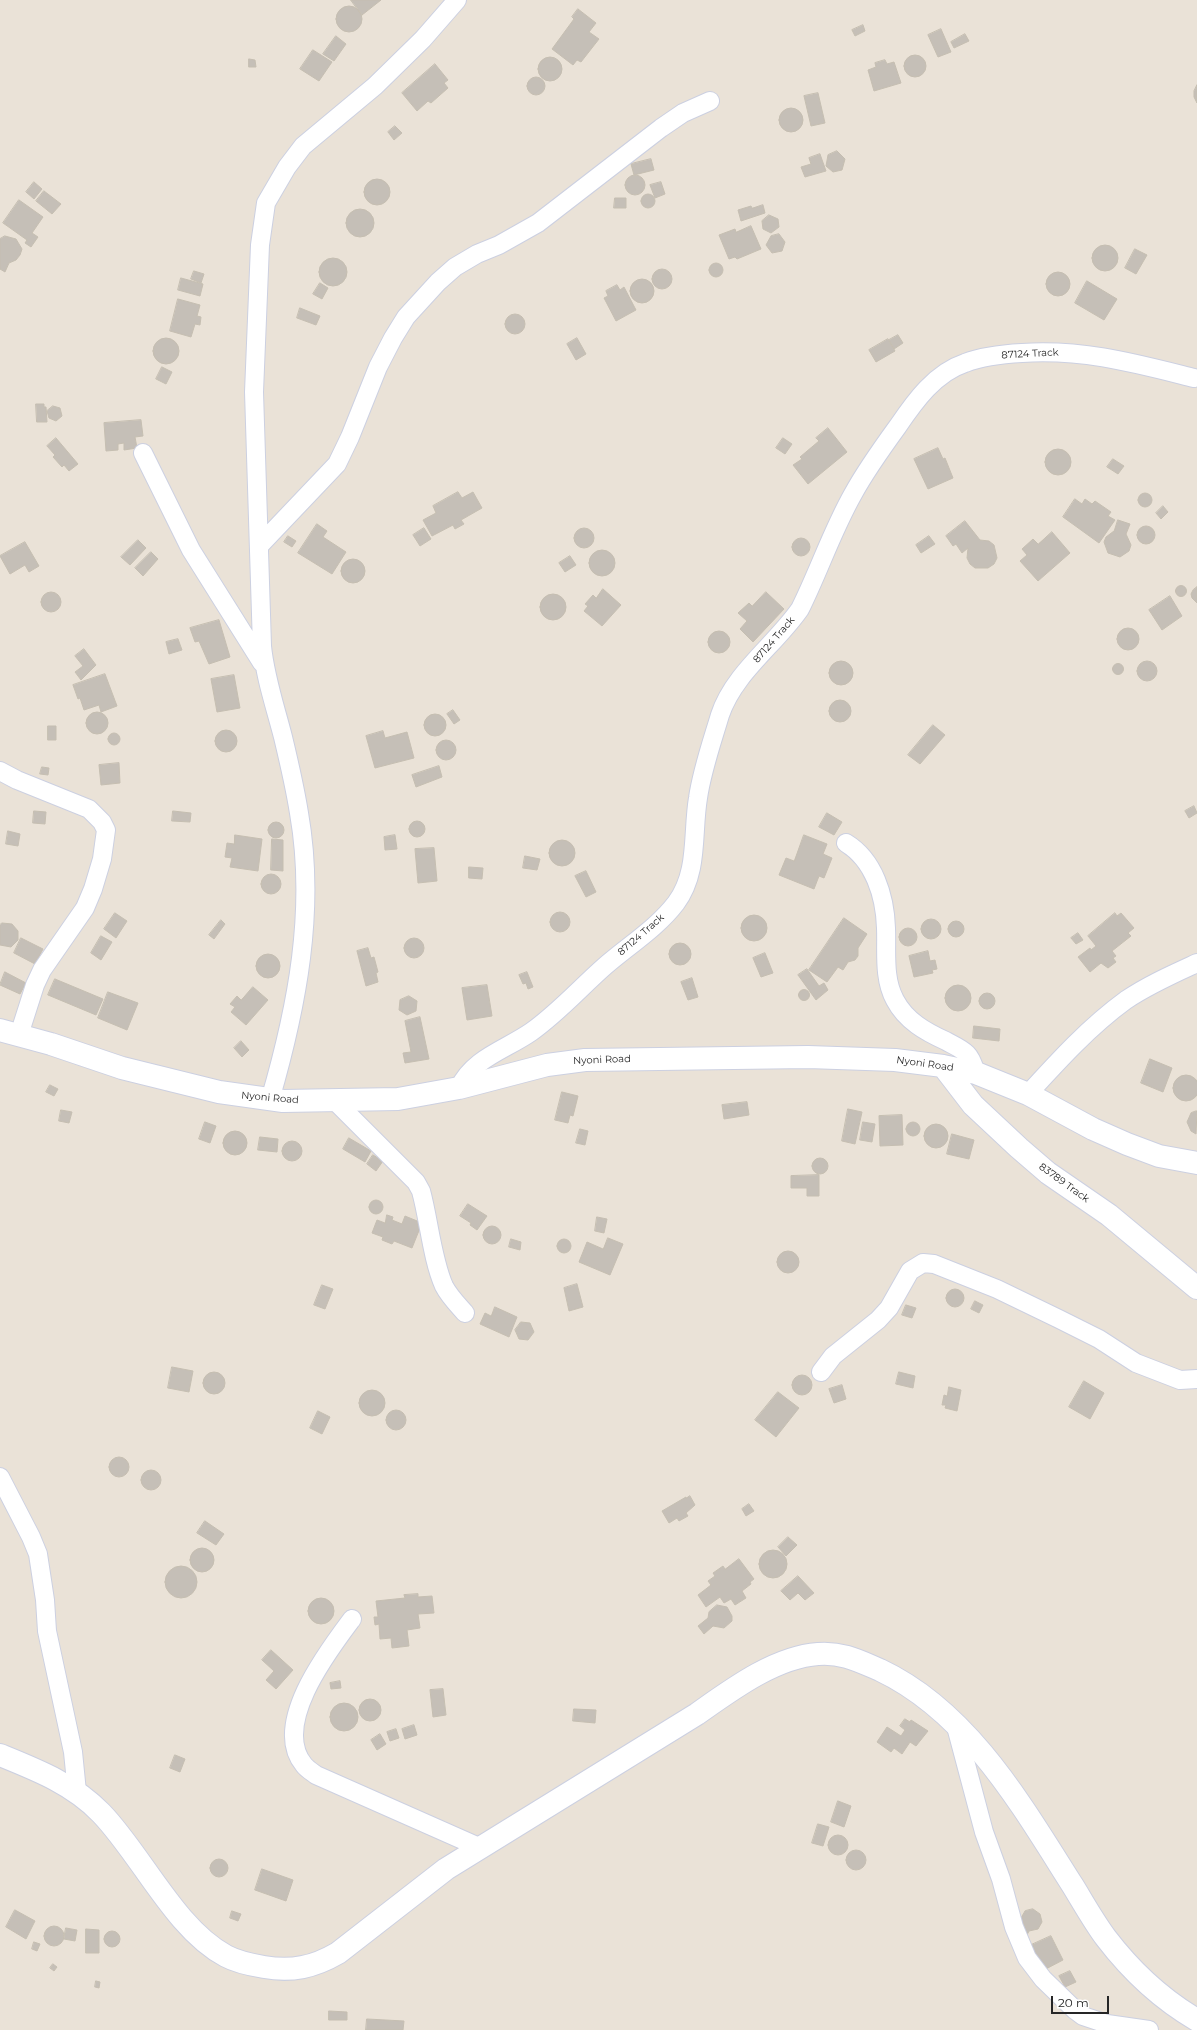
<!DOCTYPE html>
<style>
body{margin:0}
#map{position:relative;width:1197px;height:2030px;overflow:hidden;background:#eae2d7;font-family:Montserrat,sans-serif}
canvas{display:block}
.scale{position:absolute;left:1051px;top:1996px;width:58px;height:18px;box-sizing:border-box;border:2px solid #262626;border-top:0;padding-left:5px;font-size:12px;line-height:14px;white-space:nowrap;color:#262626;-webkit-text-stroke:3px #fff;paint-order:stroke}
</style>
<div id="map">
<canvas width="1197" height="2030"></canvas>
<div class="scale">20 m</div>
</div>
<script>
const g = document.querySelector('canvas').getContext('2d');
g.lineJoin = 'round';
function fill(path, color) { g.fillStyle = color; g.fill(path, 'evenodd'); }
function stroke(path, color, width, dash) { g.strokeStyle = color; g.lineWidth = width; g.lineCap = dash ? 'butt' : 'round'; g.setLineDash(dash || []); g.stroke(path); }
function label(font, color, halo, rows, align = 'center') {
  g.font = font + ' Montserrat,sans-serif'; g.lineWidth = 3.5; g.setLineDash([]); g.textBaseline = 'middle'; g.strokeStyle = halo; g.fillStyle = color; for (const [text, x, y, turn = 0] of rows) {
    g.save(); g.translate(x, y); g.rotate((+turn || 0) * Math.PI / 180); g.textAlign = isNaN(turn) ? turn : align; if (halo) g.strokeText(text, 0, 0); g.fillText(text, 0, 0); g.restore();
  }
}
const building = new Path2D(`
 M351,0H381L362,15Z
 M336 19a13 13 0 1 1 26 0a13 13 0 1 1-26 0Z
 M578,9L596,23L589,32L599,39L581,62L577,60L573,65L552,49L574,19L572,17Z
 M863,25L865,31L855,36L852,30Z
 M941,29L951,52L938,57L928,35Z
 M965,34L969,41L954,48L951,42Z
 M336,36L346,44L334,61L323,54Z
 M313,50L332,62L319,81L300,69Z
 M904 66a11 11 0 1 1 22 0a11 11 0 1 1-22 0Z
 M538 69a12 12 0 1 1 24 0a12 12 0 1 1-24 0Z
 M249,59L255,60L256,67H249Z
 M885,60L887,64L894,62L901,83L874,91L868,70L876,67L875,63Z
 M435,64L448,80L444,83L448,88L431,103L428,101L417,111L402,93Z
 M527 86a9 9 0 1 1 18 0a9 9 0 1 1-18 0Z
 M1197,85V103L1194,97V91Z
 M818,93L825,123L811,126L804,96Z
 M779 120a12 12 0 1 1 24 0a12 12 0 1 1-24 0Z
 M395,126L402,133L394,140L388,132Z
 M837,151L845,159L842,170L833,172L826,166L828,155Z
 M820,154L826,171L805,177L801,167L811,164L809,158Z
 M651,159L654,170L634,175L631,164Z
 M625 185a10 10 0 1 1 20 0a10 10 0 1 1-20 0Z
 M364 192a13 13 0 1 1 26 0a13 13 0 1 1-26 0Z
 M34,182L42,189L34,199L26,192Z
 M661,182L665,194L655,198L650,185Z
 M44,191L61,204L52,214L36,201Z
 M641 201a7 7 0 1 1 14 0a7 7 0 1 1-14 0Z
 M615,198H626V208H614Z
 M19,200L43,217L32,233L38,237L31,247L25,243L27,240L3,223Z
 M763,205L765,213L741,221L738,210L751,206L752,208Z
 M346 223a14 14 0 1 1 28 0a14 14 0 1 1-28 0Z
 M769,215L778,219L779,227L771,233L763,229L762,221Z
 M751,226L761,249L737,259L735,257L729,259L719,235L735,229L736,232Z
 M779,234L785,242L782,251L772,253L766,245L771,236Z
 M5,236L16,239L22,249L20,255L16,260L9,263L5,272L0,269V239Z
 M1092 258a13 13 0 1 1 26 0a13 13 0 1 1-26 0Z
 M1135,249L1147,255L1136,274L1125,268Z
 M319 272a14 14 0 1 1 28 0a14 14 0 1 1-28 0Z
 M709 270a7 7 0 1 1 14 0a7 7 0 1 1-14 0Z
 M652 279a10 10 0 1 1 20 0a10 10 0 1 1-20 0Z
 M194,271L204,274L201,283L191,279Z
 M1046 284a12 12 0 1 1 24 0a12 12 0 1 1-24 0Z
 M181,278L203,284L200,296L178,290Z
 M630 291a12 12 0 1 1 24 0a12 12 0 1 1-24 0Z
 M1087,281L1117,299L1104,320L1075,303Z
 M320,283L328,288L322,299L313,294Z
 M617,285L620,290L624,287L636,310L616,321L604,298L608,296L606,291Z
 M178,299L200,305L197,316L201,317L200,325L195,324L191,337L170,331Z
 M300,308L320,316L316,325L297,318Z
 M505 324a10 10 0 1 1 20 0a10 10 0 1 1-20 0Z
 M898,335L903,343L894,349L889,340Z
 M577,338L586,354L576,360L567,344Z
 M153 351a13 13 0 1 1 26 0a13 13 0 1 1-26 0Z
 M888,339L895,351L876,362L869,350Z
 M162,367L172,372L166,384L156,379Z
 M36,404H44V407H46L47,422H37Z
 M53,406L60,408L62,416L56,421L49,418L47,411Z
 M141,420L143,436L135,437L137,448L124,450V443L118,444V450L106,451L104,423Z
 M828,428L847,452L808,484L793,465L802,459L800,457L819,441L816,438Z
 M56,438L78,464L69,471L64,465L62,467L53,457L55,455L47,446Z
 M783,438L792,444L785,454L776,448Z
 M938,448L943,459L945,458L953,478L928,489L914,459Z
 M1045 462a13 13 0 1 1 26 0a13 13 0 1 1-26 0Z
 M1113,459L1124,466L1118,474L1107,467Z
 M458,492L462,498L473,492L482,508L461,520L464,524L455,529L453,525L432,536L423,520L436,513L433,506Z
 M1138 500a7 7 0 1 1 14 0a7 7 0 1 1-14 0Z
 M1075,499L1082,504L1085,499L1092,504L1095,501L1111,512L1108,516L1115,520L1099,543L1063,517Z
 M1163,506L1168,512L1161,519L1156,513Z
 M1118,520L1130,524L1126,534L1131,545L1129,551L1120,557L1108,553L1104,542L1106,537L1114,531Z
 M965,521L980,540L989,541L994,545L997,558L994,564L988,568H975L970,564L967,558L968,548L962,553L956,544L953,546L946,536Z
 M317,524L327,531L323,537L346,552L332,574L298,553Z
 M1137 535a9 9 0 1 1 18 0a9 9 0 1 1-18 0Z
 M574 538a10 10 0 1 1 20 0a10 10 0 1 1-20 0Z
 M424,528L431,539L420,546L413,535Z
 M1052,532L1070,553L1038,581L1020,561L1027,555L1022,549L1033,539L1038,544Z
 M288,536L296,541L292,547L284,542Z
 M929,536L935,544L921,553L916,545Z
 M792 547a9 9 0 1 1 18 0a9 9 0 1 1-18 0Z
 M138,540L146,548L130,565L121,557Z
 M25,542L39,566L29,572L25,565L10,574L0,556Z
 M589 563a13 13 0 1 1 26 0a13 13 0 1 1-26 0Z
 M151,552L158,559L143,576L135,568Z
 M570,556L576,565L565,572L559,563Z
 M341 571a12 12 0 1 1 24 0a12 12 0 1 1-24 0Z
 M1175.5 591a5.5 5.5 0 1 1 11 0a5.5 5.5 0 1 1-11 0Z
 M1197,587V603L1192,598L1191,594L1193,590Z
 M603,589L621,605L602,626L584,611L588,606L585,604L593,595L596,598Z
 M41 602a10 10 0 1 1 20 0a10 10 0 1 1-20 0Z
 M766,592L784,609L753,642L740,629L747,621L738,613L749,603L752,606Z
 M540 607a13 13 0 1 1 26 0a13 13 0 1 1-26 0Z
 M1170,596L1182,616L1162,630L1149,610Z
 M219,620L230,657L209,664L199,641L195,642L190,628Z
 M1117 639a11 11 0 1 1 22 0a11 11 0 1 1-22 0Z
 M708 642a11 11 0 1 1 22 0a11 11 0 1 1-22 0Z
 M178,639L182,650L169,654L166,642Z
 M84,649L96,665L81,680L75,672L83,666L75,656Z
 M1137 671a10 10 0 1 1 20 0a10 10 0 1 1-20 0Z
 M829 673a12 12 0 1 1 24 0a12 12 0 1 1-24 0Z
 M1112.5 669a5.5 5.5 0 1 1 11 0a5.5 5.5 0 1 1-11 0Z
 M105,674L117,706L101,712L99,705L84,710L80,698L78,699L73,685Z
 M234,675L240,708L217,712L211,679Z
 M829 711a11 11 0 1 1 22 0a11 11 0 1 1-22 0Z
 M453,710L460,720L454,724L447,714Z
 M86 723a11 11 0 1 1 22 0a11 11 0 1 1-22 0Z
 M424 725a11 11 0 1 1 22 0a11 11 0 1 1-22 0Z
 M933,725L945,735L920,764L908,755Z
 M48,726H56V740H48Z
 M215 741a11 11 0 1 1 22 0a11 11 0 1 1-22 0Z
 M383,731L385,738L407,732L414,758L375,768L366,736Z
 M108 739a6 6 0 1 1 12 0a6 6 0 1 1-12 0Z
 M436 750a10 10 0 1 1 20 0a10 10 0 1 1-20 0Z
 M119,763L120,783L101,785L99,765Z
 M439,766L442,777L416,787L412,775Z
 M42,767L49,768L48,775L40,774Z
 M1194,806L1197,813L1189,818L1185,811Z
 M34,811L46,812L45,824L33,823Z
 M173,811L191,813L190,822L172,821Z
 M827,813L842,822L834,835L819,827Z
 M409 829a8 8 0 1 1 16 0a8 8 0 1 1-16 0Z
 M268 830a8 8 0 1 1 16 0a8 8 0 1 1-16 0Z
 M8,831L20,834L18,846L6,844Z
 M235,835L262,839L258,871L230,867L232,858L225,857L227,843L234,844Z
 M395,835L397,849L385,850L384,837Z
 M804,835L827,844L823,854L832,858L824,878L819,876L814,889L779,875L786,858L794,861Z
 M272,839L283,840V871L271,870Z
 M549 853a13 13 0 1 1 26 0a13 13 0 1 1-26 0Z
 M434,848L437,881L418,883L415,849Z
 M525,856L540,859L537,870L523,868Z
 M469,867L483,868L482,879L469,878Z
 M586,871L596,892L586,897L575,876Z
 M261 884a10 10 0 1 1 20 0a10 10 0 1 1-20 0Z
 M550 922a10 10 0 1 1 20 0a10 10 0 1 1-20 0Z
 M115,913L127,921L116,938L104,929Z
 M1115,913L1117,916L1121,913L1134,928L1128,933L1131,936L1112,951L1116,956L1113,958L1116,962L1108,968L1101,963L1090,972L1078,957L1090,948L1091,950L1096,946L1088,936Z
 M741 928a13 13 0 1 1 26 0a13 13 0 1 1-26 0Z
 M844,918L867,934L858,948V956L855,960L848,962L843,970L838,967L827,982L809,970Z
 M921 929a10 10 0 1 1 20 0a10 10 0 1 1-20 0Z
 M221,920L225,924L214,939L209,935Z
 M948 929a8 8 0 1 1 16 0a8 8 0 1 1-16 0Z
 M2,923L12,924L18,931V940L11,947L0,945V925Z
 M899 937a9 9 0 1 1 18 0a9 9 0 1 1-18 0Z
 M1078,933L1083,940L1076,944L1071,938Z
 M101,936L112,942L101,960L91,953Z
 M21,938L43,949L35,964L14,953Z
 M404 948a10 10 0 1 1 20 0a10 10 0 1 1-20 0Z
 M669 954a11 11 0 1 1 22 0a11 11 0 1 1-22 0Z
 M368,948L371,958L374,957L378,972L376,973L378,982L366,986L357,951Z
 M928,951L930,961L935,960L937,969L932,970L933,973L914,977L909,956Z
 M765,953L773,973L761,977L753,958Z
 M256 966a12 12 0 1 1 24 0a12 12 0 1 1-24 0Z
 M807,969L819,986L824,983L828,990L816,1000L798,975Z
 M5,972L26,983L20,994L0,985Z
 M527,972L533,987L528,989L526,983L523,984L519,975Z
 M692,978L698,997L688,1000L681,982Z
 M55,979L103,999L96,1015L48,995Z
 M487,985L492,1016L467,1020L462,988Z
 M945 998a13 13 0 1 1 26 0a13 13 0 1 1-26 0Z
 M253,987L268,1000L246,1025L231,1012L235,1007L230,1004L237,996L241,1000Z
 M798.5 995a5.5 5.5 0 1 1 11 0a5.5 5.5 0 1 1-11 0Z
 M108,992L138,1003L127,1030L98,1018Z
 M979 1001a8 8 0 1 1 16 0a8 8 0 1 1-16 0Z
 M409,996L417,1001L416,1011L407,1015L399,1010L400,1000Z
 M420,1017L429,1059L405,1063L403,1053L411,1052L405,1021Z
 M974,1026L1000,1029L999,1041L973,1038Z
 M241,1041L249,1050L242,1057L234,1048Z
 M1150,1059L1172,1068L1163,1092L1141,1083Z
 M1173 1088a13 13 0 1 1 26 0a13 13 0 1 1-26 0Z
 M50,1085L58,1089L54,1096L46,1092Z
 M562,1092L578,1096L573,1116L570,1115L568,1123L555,1120Z
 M747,1102L749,1115L724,1119L722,1105Z
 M848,1109L862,1112L855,1144L842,1141Z
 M61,1110L72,1112L69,1123L59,1121Z
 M1196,1111H1197L1196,1134L1191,1131L1187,1122L1191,1113Z
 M902,1115L903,1145L880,1146L879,1116Z
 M205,1122L216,1126L210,1143L199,1139Z
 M863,1122L875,1124L872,1142L860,1140Z
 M906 1129a7 7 0 1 1 14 0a7 7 0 1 1-14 0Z
 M924 1136a12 12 0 1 1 24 0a12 12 0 1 1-24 0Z
 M580,1129L588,1131L585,1145L576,1143Z
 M223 1143a12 12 0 1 1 24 0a12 12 0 1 1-24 0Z
 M952,1134L974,1140L969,1159L947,1154Z
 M260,1137L278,1139L277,1152L258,1150Z
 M349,1138L371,1151L365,1162L343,1149Z
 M282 1151a10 10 0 1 1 20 0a10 10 0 1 1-20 0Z
 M373,1155L383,1161L376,1171L367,1164Z
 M812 1166a8 8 0 1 1 16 0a8 8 0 1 1-16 0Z
 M819,1175V1196H807V1188H791V1176Z
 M369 1207a7 7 0 1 1 14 0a7 7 0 1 1-14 0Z
 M468,1204L487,1216L477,1230L470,1225L471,1223L460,1216Z
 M387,1215L393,1217L392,1220L402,1224L405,1216L422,1223L412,1248L394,1241L392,1244L382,1240L383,1237L372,1233L377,1220L385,1223Z
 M597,1217L607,1219L604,1233L595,1231Z
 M483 1235a9 9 0 1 1 18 0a9 9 0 1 1-18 0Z
 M608,1238L623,1244L610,1275L579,1262L587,1242L603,1249Z
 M557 1246a7 7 0 1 1 14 0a7 7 0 1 1-14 0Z
 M511,1239L521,1242L520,1250L509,1247Z
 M777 1262a11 11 0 1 1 22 0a11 11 0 1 1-22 0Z
 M577,1284L583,1307L569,1311L564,1288Z
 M322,1285L333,1289L325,1309L314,1305Z
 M946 1298a9 9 0 1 1 18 0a9 9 0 1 1-18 0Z
 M975,1301L983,1305L979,1313L971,1309Z
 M906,1305L916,1308L912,1318L902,1315Z
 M495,1307L517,1317L509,1337L480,1324L485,1313L491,1316Z
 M521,1322L530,1323L534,1332L528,1340L519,1339L515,1330Z
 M172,1367L193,1371L189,1392L168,1388Z
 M899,1372L915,1376L913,1388L896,1384Z
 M203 1383a11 11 0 1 1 22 0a11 11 0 1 1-22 0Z
 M792 1385a10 10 0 1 1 20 0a10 10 0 1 1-20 0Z
 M1084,1381L1104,1393L1090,1419L1069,1407Z
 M842,1385L846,1399L834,1403L829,1389Z
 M949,1387L961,1390L957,1411L945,1408L946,1405H942L944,1395L947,1396Z
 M359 1403a13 13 0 1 1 26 0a13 13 0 1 1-26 0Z
 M778,1392L799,1408L776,1437L755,1420Z
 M386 1420a10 10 0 1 1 20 0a10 10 0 1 1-20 0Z
 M318,1411L330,1417L322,1434L310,1428Z
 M109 1467a10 10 0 1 1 20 0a10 10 0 1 1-20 0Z
 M141 1480a10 10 0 1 1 20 0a10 10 0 1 1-20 0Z
 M690,1496L695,1505L686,1513L688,1516L679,1521L677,1518L669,1523L662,1511L686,1497V1498Z
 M749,1504L754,1511L746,1516L742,1509Z
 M205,1521L224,1534L216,1545L197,1533Z
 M788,1537L797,1545L786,1556L778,1547Z
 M190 1560a12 12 0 1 1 24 0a12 12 0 1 1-24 0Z
 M759 1564a14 14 0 1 1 28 0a14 14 0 1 1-28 0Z
 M739,1559L754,1579L750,1582L751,1584L742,1591L746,1598L735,1605L731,1599L724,1603L720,1597L706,1607L698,1595L711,1585L708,1581L715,1576L713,1573L723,1566L725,1569Z
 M165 1582a16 16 0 1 1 32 0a16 16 0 1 1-32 0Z
 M798,1576L814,1593L805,1600L798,1593L790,1600L781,1591Z
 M418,1594V1597L432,1596L434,1613L418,1614L420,1628L407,1630L409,1646L392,1648L391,1638L380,1639L379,1624L375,1625L374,1617H378L376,1601L405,1598L404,1595Z
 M308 1611a13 13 0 1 1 26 0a13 13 0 1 1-26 0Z
 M717,1605L727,1607L732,1616V1621L724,1628L713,1626L704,1634L698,1626L708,1618L709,1612Z
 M271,1650L293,1670L276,1689L266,1680L274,1671L262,1660Z
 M340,1681L341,1688L331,1689L330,1683Z
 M443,1689L446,1715L433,1717L430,1690Z
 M359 1710a11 11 0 1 1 22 0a11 11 0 1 1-22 0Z
 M330 1717a14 14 0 1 1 28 0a14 14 0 1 1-28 0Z
 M574,1709L596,1710L595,1723L573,1721Z
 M905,1719L910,1722L911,1720L928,1731L916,1746L910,1742L902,1754L894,1748L891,1752L877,1742L887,1727L901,1736L905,1730L900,1726Z
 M414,1725L417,1735L405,1739L402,1729Z
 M396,1729L399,1738L390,1741L387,1732Z
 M380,1734L386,1744L377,1750L371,1740Z
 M175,1755L185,1759L180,1772L170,1768Z
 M838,1801L851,1806L844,1827L831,1822Z
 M818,1824L829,1827L823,1846L812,1843Z
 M828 1845a10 10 0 1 1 20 0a10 10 0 1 1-20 0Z
 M846 1860a10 10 0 1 1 20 0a10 10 0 1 1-20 0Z
 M210 1868a9 9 0 1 1 18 0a9 9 0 1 1-18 0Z
 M262,1869L293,1880L286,1901L255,1890Z
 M1033,1909L1040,1914L1042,1922L1038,1929L1029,1931L1027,1935L1021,1918L1025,1911Z
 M15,1910L35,1921L26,1939L6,1927Z
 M232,1911L241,1914L238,1921L230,1918Z
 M44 1936a10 10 0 1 1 20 0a10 10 0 1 1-20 0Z
 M66,1928L77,1930L75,1941L64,1939Z
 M86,1929L99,1930V1953H86Z
 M104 1939a8 8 0 1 1 16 0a8 8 0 1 1-16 0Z
 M1051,1936L1063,1960L1042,1971L1029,1946Z
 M34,1942L40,1944L37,1951L32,1949Z
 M53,1964L57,1967L54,1971L50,1968Z
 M1070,1971L1076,1982L1065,1987L1059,1976Z
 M96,1981L100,1982L99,1988L95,1987Z
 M329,2011L347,2012V2020H329Z
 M367,2019L404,2021L403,2030H366Z`);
fill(building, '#c5bfb7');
stroke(building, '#c5beb1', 1);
const minor = new Path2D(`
 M143,453L191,550L262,663
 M260,545L337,464L350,437L378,367L393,338L406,317L438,282L455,267L477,254L499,245L538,223L661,128L683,113L710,101
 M0,771L17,780L89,809L102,822L106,830L102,859L93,889L85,908L42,970L35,985L19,1035
 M846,843C874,860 885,896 886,928C887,951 883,978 895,1000C906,1021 926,1032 946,1041C953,1045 961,1048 967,1054C972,1059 974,1067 976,1073
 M459,1088C473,1058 505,1050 531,1032C558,1013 580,988 605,966C628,946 657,928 676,903C699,872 692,833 698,798C702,770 712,742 720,715C734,673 775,645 800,609C819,571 832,531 853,494C866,470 882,448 898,426C915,401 935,373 965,363C983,356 1003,354 1022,353C1084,349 1134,363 1194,378
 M1028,1094C1059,1060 1089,1027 1126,1000C1148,985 1173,974 1197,963
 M270,1100C297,1007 316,910 299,813C295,788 289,762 283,737C275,706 265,677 262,646L254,392L260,245L266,203L287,167L303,146L375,86L423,39L457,0
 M335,1101L416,1182L421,1191C429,1220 432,1259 444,1286C449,1296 458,1305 465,1313
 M821,1372L833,1356L878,1320L889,1308L910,1271L923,1263L934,1264L997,1289L1059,1319L1099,1339L1136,1363L1180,1380L1197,1379
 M0,1477L31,1537L38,1554L45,1600L47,1631L73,1752L77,1792
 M352,1619C328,1651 271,1725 304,1765C307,1769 312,1772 316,1775L481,1848
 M955,1723L984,1832L1001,1879L1014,1927L1027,1958L1043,1979L1075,2010L1083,2016L1107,2024L1149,2030`);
const tertiary = new Path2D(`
 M0,1030L51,1044L122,1068L219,1092L283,1101L398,1099L459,1088L547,1065L585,1060L808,1057L895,1060L943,1066L976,1073L1028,1094L1093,1129L1127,1144L1159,1156L1197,1163
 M943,1066L973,1105L1019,1148L1048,1173L1109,1215L1197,1288
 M0,1755C37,1770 73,1784 101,1813C141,1854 175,1929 226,1956C237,1962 252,1965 264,1967C292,1972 314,1967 338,1953L446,1869L697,1714C731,1690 775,1657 818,1654C842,1652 859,1661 880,1670C969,1712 1022,1806 1073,1886C1084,1904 1094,1922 1106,1938C1132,1972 1161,1999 1197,2020`);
stroke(minor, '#ccd0e1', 20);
stroke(tertiary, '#ccd0e1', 24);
stroke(minor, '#fff', 18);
stroke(tertiary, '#fff', 22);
label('10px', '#262626', '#fff', [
 ["87124 Track",1030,354,-3],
 ["87124 Track",774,640,-49],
 ["87124 Track",641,935,-41],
 ["Nyoni Road",602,1060,-2],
 ["Nyoni Road",925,1064,8],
 ["Nyoni Road",270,1098,5],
 ["83789 Track",1064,1183,36]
]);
</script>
